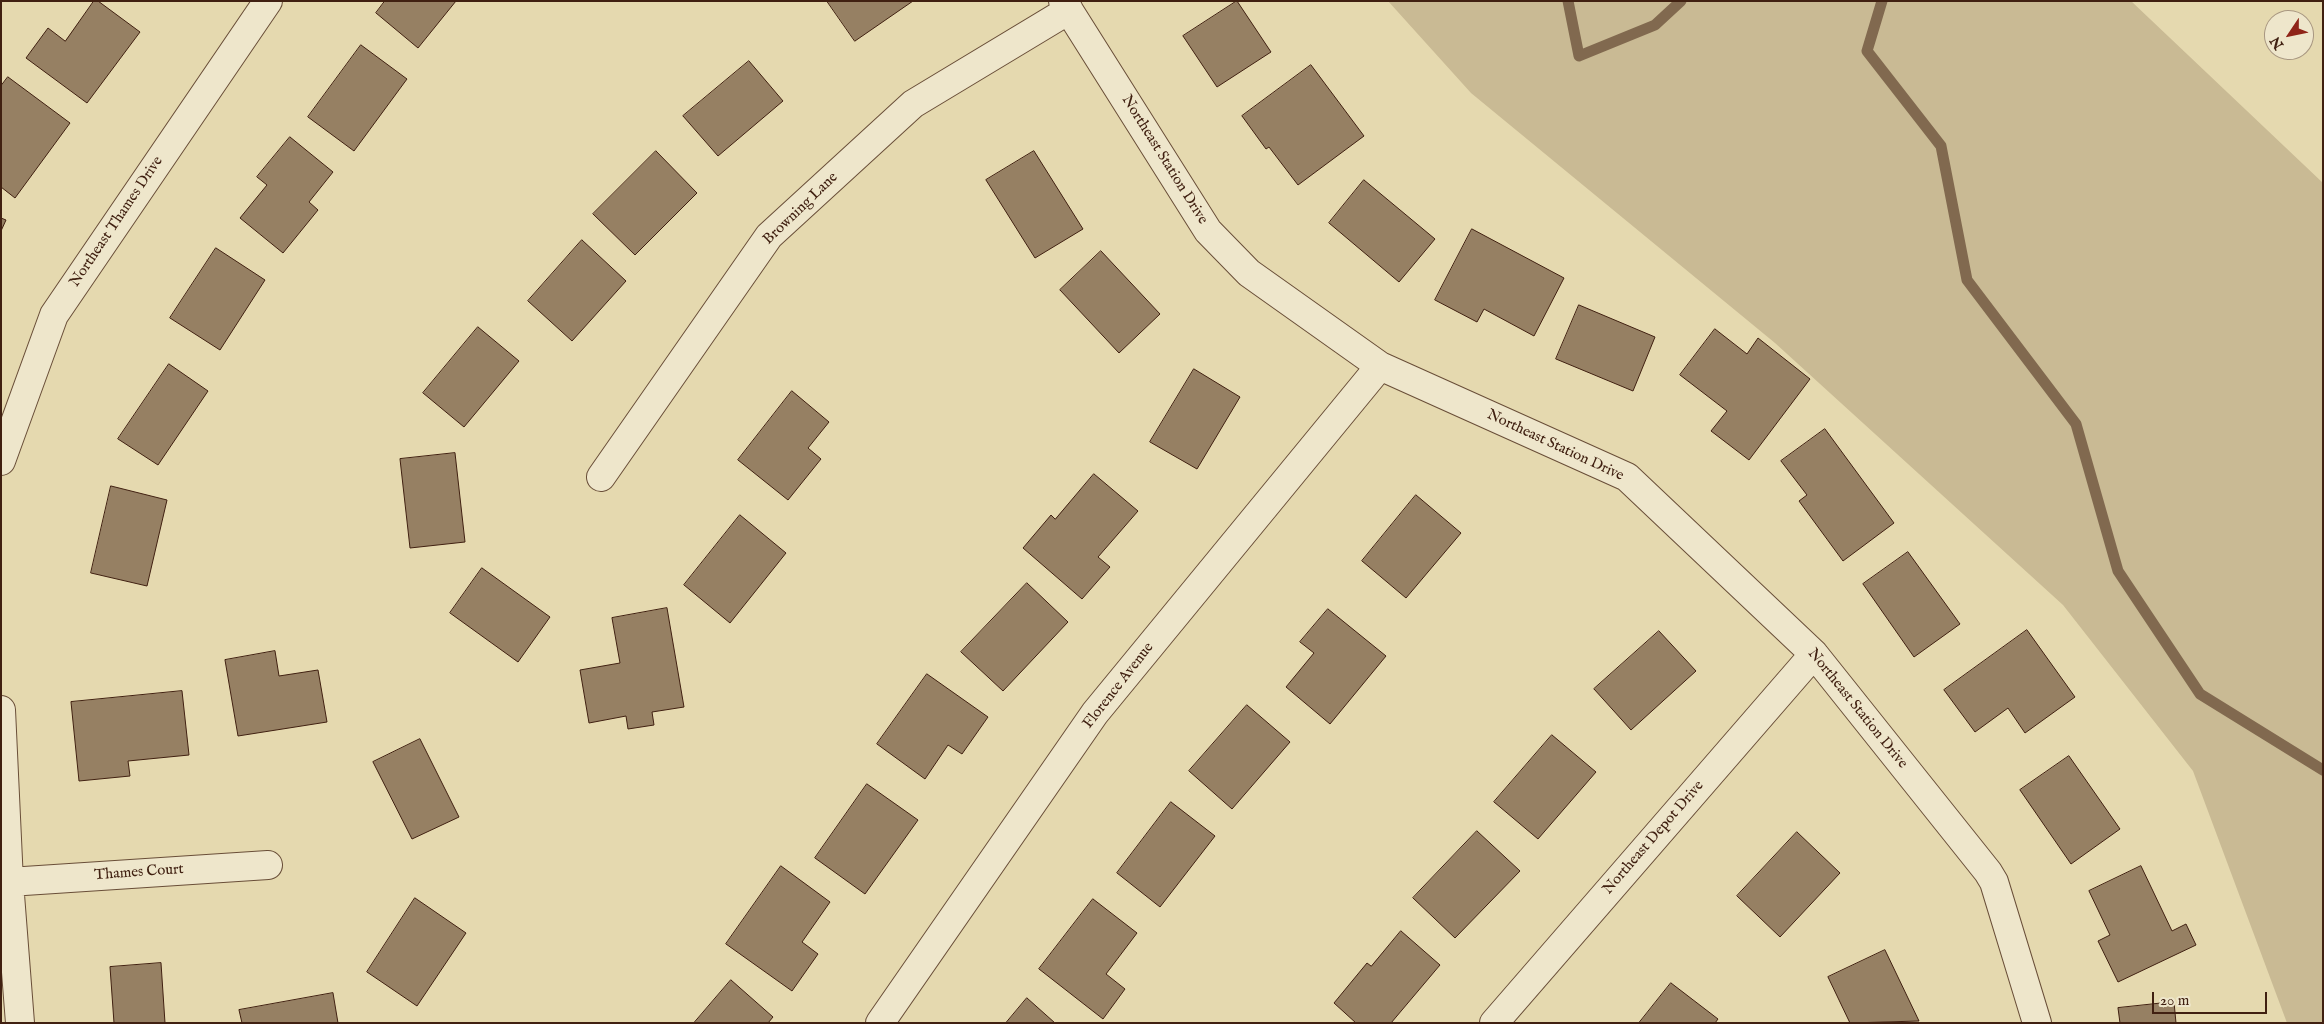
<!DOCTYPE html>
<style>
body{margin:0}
#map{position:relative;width:2324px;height:1024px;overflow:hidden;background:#e5d9af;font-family:"IM FELL English",serif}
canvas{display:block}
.frame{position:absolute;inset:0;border:2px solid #402011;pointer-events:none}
.north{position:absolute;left:2264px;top:10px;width:50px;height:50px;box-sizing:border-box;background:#eee6cb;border:1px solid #a89781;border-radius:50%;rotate:236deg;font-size:14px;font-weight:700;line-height:20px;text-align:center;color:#402011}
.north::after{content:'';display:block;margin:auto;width:18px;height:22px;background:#8f2418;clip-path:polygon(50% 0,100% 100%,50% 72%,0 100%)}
.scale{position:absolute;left:2152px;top:992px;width:115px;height:22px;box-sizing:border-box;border:2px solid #402011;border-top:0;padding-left:6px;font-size:15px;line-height:18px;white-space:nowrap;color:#402011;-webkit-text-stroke:4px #eee6cb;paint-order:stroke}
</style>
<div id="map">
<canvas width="2324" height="1024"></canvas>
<div class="frame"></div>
<div class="north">N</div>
<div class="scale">20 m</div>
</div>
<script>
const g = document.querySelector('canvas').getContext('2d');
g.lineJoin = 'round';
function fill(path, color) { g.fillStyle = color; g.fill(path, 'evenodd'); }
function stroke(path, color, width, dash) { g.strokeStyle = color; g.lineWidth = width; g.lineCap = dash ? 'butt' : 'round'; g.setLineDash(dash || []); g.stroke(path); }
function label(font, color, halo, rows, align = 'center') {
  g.font = font + ' "IM FELL English",serif'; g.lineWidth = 4; g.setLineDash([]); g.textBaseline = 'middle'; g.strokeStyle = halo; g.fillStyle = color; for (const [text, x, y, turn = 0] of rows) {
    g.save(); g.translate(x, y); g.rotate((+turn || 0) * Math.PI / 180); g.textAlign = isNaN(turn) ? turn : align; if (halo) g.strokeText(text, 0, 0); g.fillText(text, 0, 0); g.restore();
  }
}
fill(new Path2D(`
 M1388,1H2131L2323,183V1023H2287L2193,771L2063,605L1775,343L1471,93Z`), '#c9ba94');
stroke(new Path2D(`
 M1568,1L1579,56L1655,25L1681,1
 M1882,1L1867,51L1941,146L1967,280L2076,424L2118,571L2200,694L2323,770`), '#81694f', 11);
const building = new Path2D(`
 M94,1H98L140,32L87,103L26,58L48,28L65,41Z
 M385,1H456L418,48L376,13Z
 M827,1H913L855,41Z
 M1237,1L1271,52L1217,87L1183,36Z
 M361,45L407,79L354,151L308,117Z
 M749,61L783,101L718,156L683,116Z
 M1311,65L1364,136L1298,185L1269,147L1266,149L1242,116Z
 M8,77L70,123L15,198L1,187V86Z
 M290,137L333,172L309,202L318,210L283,253L240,218L267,185L257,177Z
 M656,151L697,193L635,255L593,214Z
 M1034,151L1083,229L1035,258L986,180Z
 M1364,180L1435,239L1399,282L1329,223Z
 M1,218L6,220L1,231Z
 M1472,229L1564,278L1534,336L1484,309L1477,322L1435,300Z
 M582,240L626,281L572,341L528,301Z
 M216,248L265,280L220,350L170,318Z
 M1101,251L1160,314L1119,353L1060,290Z
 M1579,305L1655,337L1633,391L1556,359Z
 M478,327L519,361L464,427L423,393Z
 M1715,329L1747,354L1758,338L1810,379L1749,460L1711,431L1727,411L1680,375Z
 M169,364L208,391L158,465L118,439Z
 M1194,369L1240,397L1197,469L1150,442Z
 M792,391L829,422L808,448L821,459L788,500L738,460Z
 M1825,429L1894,523L1843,561L1799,501L1807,495L1781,461Z
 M455,453L465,542L410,548L400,459Z
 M1094,474L1138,511L1098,557L1110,567L1082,599L1023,548L1051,515L1055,519Z
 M111,486L167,500L147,586L91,573Z
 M1416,495L1461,533L1406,598L1362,561Z
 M740,515L786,553L730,623L684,585Z
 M1908,552L1960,624L1914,657L1863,584Z
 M482,568L550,617L518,662L450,613Z
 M1027,583L1068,622L1003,691L961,652Z
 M667,608L684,707L652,712L654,725L628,729L626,716L589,723L580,670L620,663L612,618Z
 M1328,609L1386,656L1330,724L1286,687L1314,653L1300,642Z
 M2027,630L2075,697L2025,733L2008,708L1975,732L1944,690Z
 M1659,631L1696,671L1631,730L1594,689Z
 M275,651L279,676L318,670L327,722L238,736L225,660Z
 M927,674L988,717L962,754L948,745L925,779L877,744Z
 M182,691L189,755L128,761L130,776L79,781L71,702Z
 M1247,705L1290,742L1232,809L1189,771Z
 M1552,735L1596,772L1538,839L1494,802Z
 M420,739L459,817L412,839L373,762Z
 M2069,756L2120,829L2071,864L2020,790Z
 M867,784L918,820L865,894L815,858Z
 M1171,802L1215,836L1160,907L1117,873Z
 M1477,831L1520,871L1455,938L1413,898Z
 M1797,832L1840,873L1780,937L1737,896Z
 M781,866L830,902L802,942L818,954L792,991L726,944Z
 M2141,866L2172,931L2186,924L2196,945L2118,982L2098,941L2110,935L2089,891Z
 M415,898L466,933L417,1006L367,972Z
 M1093,899L1137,933L1106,974L1125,989L1103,1019L1039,969Z
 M1401,931L1440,965L1391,1023H1356L1334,1003L1367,963L1371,966Z
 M1885,950L1919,1021L1850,1023L1828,977Z
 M161,963L165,1023H114L110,967Z
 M731,980L773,1017L768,1023H694Z
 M1671,983L1718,1019L1715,1023H1639Z
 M333,993L338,1023H242L239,1010Z
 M1027,998L1055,1023H1006Z
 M2174,1002L2176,1023H2120L2118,1008Z`);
fill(building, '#968063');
stroke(building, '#402011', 1);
const street = new Path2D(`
 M1063,1L1208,231L1249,273L1380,366L1627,477L1814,654L1988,872L1994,882L2037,1023
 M1,461L54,315L268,1
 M601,477L769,236L913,104L1069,10
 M1,710L9,882L20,1023
 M9,882L268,865
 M880,1023L1095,713L1380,366
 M1494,1023L1814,654`);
stroke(street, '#694e38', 30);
stroke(street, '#eee6cb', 28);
label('15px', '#402011', '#eee6cb', [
 ["Northeast Station Drive",1164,160,58],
 ["Browning Lane",801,209,-44],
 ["Northeast Thames Drive",117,222,-56],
 ["Northeast Station Drive",1555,446,25],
 ["Florence Avenue",1119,686,-52],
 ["Northeast Station Drive",1857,709,51],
 ["Northeast Depot Drive",1654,838,-49],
 ["Thames Court",139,873,-4]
]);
</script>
